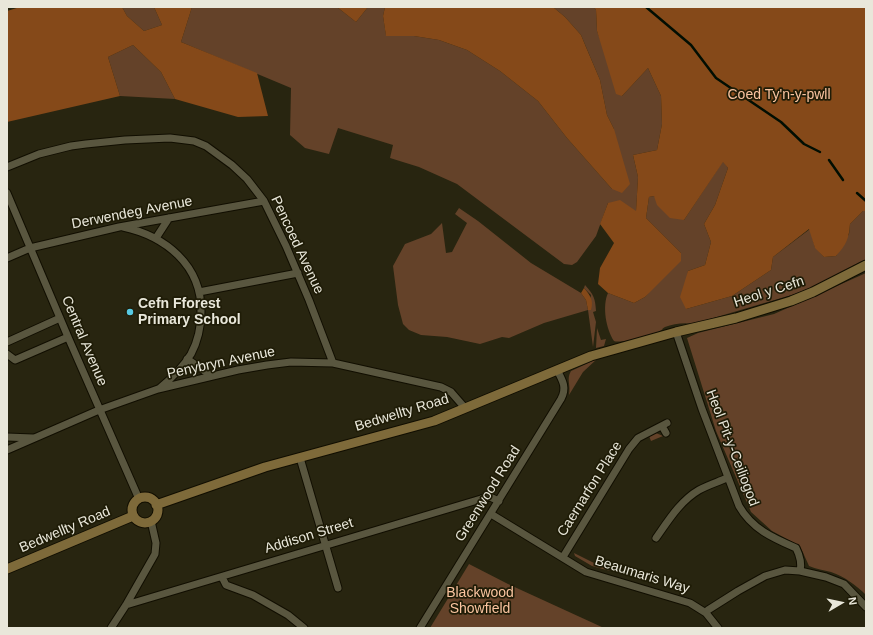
<!DOCTYPE html>
<style>
body{margin:0}
#map{position:relative;width:873px;height:635px;overflow:hidden;background:#282510;font-family:Arial,sans-serif}
canvas{display:block}
.frame{position:absolute;inset:0;border:8px solid #e9e7da;pointer-events:none}
.north{position:absolute;left:821px;top:583px;width:40px;height:40px;-webkit-text-stroke:3px #1f1c07;paint-order:stroke;rotate:81deg;font-size:11px;font-weight:700;line-height:16px;text-align:center;color:#e9e7da}
.north::after{content:'';display:block;margin:auto;width:14px;height:18px;background:#e9e7da;clip-path:polygon(50% 0,100% 100%,50% 72%,0 100%)}
</style>
<div id="map">
<canvas width="873" height="635"></canvas>
<div class="frame"></div>
<div class="north">N</div>
</div>
<script>
const g = document.querySelector('canvas').getContext('2d');
g.lineJoin = 'round';
function fill(path, color) { g.fillStyle = color; g.fill(path, 'evenodd'); }
function stroke(path, color, width, dash) { g.strokeStyle = color; g.lineWidth = width; g.lineCap = dash ? 'butt' : 'round'; g.setLineDash(dash || []); g.stroke(path); }
function label(font, color, halo, rows, align = 'center') {
  g.font = font + ' Arial,sans-serif'; g.lineWidth = 3.5; g.setLineDash([]); g.textBaseline = 'middle'; g.strokeStyle = halo; g.fillStyle = color; for (const [text, x, y, turn = 0] of rows) {
    g.save(); g.translate(x, y); g.rotate((+turn || 0) * Math.PI / 180); g.textAlign = isNaN(turn) ? turn : align; if (halo) g.strokeText(text, 0, 0); g.fillText(text, 0, 0); g.restore();
  }
}
fill(new Path2D(`
 M122,7H154L162,25L144,31L127,16Z
 M192,7H337L356,22L368,7H385L383,16L386,35L414,36L439,40L467,50L500,71L538,101L567,138L612,189L614,129L607,115L600,80L581,35L565,17L553,7H594L596,10L597,31L622,96L648,68L661,96L662,124L657,150L633,155L638,177L636,212L628,207L608,203L596,236L577,262L572,265L564,264L457,184L419,167L390,158L393,145L338,128L329,154L305,148L290,135L291,88L181,42Z
 M133,45L161,72L175,99L120,96L108,57Z
 M723,161L728,168L715,205L704,224L711,242L705,265L688,271L686,309L732,296L771,270L773,257L810,229L815,247L824,257L836,256L849,234L850,224L863,211H866V260L813,287L795,294L693,324C685,322 673,324 665,327C661,329 664,329 660,331C654,335 620,344 614,341C606,329 602,306 608,293L634,303L645,297L681,253L646,218L649,197L654,196L684,220Z
 M459,208L478,221L531,263L581,293L586,300L588,310L591,295L584,288L585,285C594,295 595,298 596,311L593,312L596,322L593,347L588,310L544,323L509,338L502,337L480,344L447,337L421,335L409,330L403,324L398,305L393,266L405,244L431,234L442,223L446,253L452,252L467,223L455,214Z
 M866,273V595C856,585 845,577 831,572C824,570 816,569 809,566L800,546L772,531L751,512L716,431L687,338L698,333L774,314Z
 M597,328L601,340L606,339L604,346L596,348Z
 M597,359L583,372L569,395C571,385 566,379 571,371Z
 M656,433L663,436L651,441L649,436Z
 M574,553L610,571L592,566L575,556Z
 M469,564L508,584L604,628H430Z`), '#644229');
fill(new Path2D(`
 M20,7H122L127,16L144,31L162,25L154,7H192L181,42L257,73L268,116L238,117L175,99L161,72L133,45L108,57L120,96L7,122V11Z
 M337,7H368L356,22Z
 M385,7H553L565,17L581,35L586,47L600,80L607,115L614,129L630,184L622,193L612,189L567,138L538,101L500,71L467,50L439,40L414,36H386L383,16Z
 M594,7H866V211H863L850,224C849,239 846,245 836,256L824,257L815,248L809,229L773,257L771,270L732,296L686,309L680,297L688,271L705,265L711,242L704,224L715,205L728,168L723,162L684,220L670,218L657,205L654,196L649,197L646,218L681,253V261L645,297L634,303L608,293L598,284L600,268L614,243L600,224L608,203L620,200L636,211L638,177L633,155L657,150L662,124L661,96L648,68L622,96L616,94L597,31L596,10Z
 M584,288C590,295 594,300 591,310H588L586,300L581,293Z`), '#854919');
stroke(new Path2D(`
 M646,7L691,45L716,78L781,122L804,144L820,152
 M829,160L843,180
 M857,193L866,201`), '#010e02', 2.5);
const street = new Path2D(`
 M7,167L39,154L71,146L86,144L125,140L170,138L194,141L206,146L232,165L247,179L264,201L286,246L309,300L333,363
 M7,193L68,337L139,499
 M123,227C165,236 202,265 201,312C201,327 198,341 191,354C183,367 172,378 160,388
 M156,238L169,218
 M7,258L30,248L119,227L264,201
 M199,292L298,273
 M676,332L702,409L739,506C752,529 773,538 796,548C800,556 802,563 800,571
 M7,342L60,318
 M7,354L15,360L68,337
 M187,359L212,376
 M662,426L666,433
 M7,437L33,438
 M7,450L99,410L158,389L238,370L267,365L291,362L333,363L441,387L451,392L465,408
 M300,458L338,588
 M491,514L586,572L690,603L706,613L718,628
 M656,538C668,521 680,501 699,490C708,485 718,482 727,478
 M563,557L629,449L638,438L667,423
 M222,577L226,585L253,595L288,615L304,628
 M126,605L481,499L490,497L499,501
 M706,613L708,610L738,591L765,576L785,570L800,571L826,577L844,584L866,607
 M111,628L126,605L155,554L156,543L151,521
 M420,628L561,399C567,388 563,381 557,370`);
const secondary = new Path2D(`
 M132 510a13 13 0 1 1 26 0a13 13 0 1 1-26 0Z
 M156,505L265,467L434,421L591,356L676,332L736,318L791,301L813,292L866,265
 M7,569L133,516`);
stroke(street, '#110e00', 9);
stroke(secondary, '#110e00', 11);
stroke(street, '#59563f', 7);
stroke(secondary, '#7e6a3a', 9);
for (const [x, y, r, color] of [
 [130,312,4,"#57c9e3"]
]) { const dot = new Path2D(); dot.arc(x, y, r, 0, 2 * Math.PI); g.fillStyle = color; g.fill(dot); stroke(dot, '#1f1c07', 1.5); }
label('14px', '#fac4a0', '#1f1c07', [
 ["Coed Ty'n-y-pwll",779,95],
 ["Blackwood",480,593],
 ["Showfield",480,609]
]);
label('14px', '#e9e7da', '#1f1c07', [
 ["Derwendeg Avenue",132,213,-11],
 ["Pencoed Avenue",297,245,65],
 ["Heol y Cefn",769,292,-18],
 ["Central Avenue",84,341,67],
 ["Penybryn Avenue",221,363,-12],
 ["Bedwellty Road",402,413,-17],
 ["Heol Pit-y-Ceiliogod",732,448,69],
 ["Caernarfon Place",590,489,-58],
 ["Greenwood Road",488,494,-58],
 ["Bedwellty Road",65,530,-23],
 ["Addison Street",309,536,-17],
 ["Beaumaris Way",642,575,17]
]);
label('bold 14px', '#e9e7da', '#1f1c07', [
 ["Cefn Fforest",138,304],
 ["Primary School",138,320]
], 'left');
</script>
